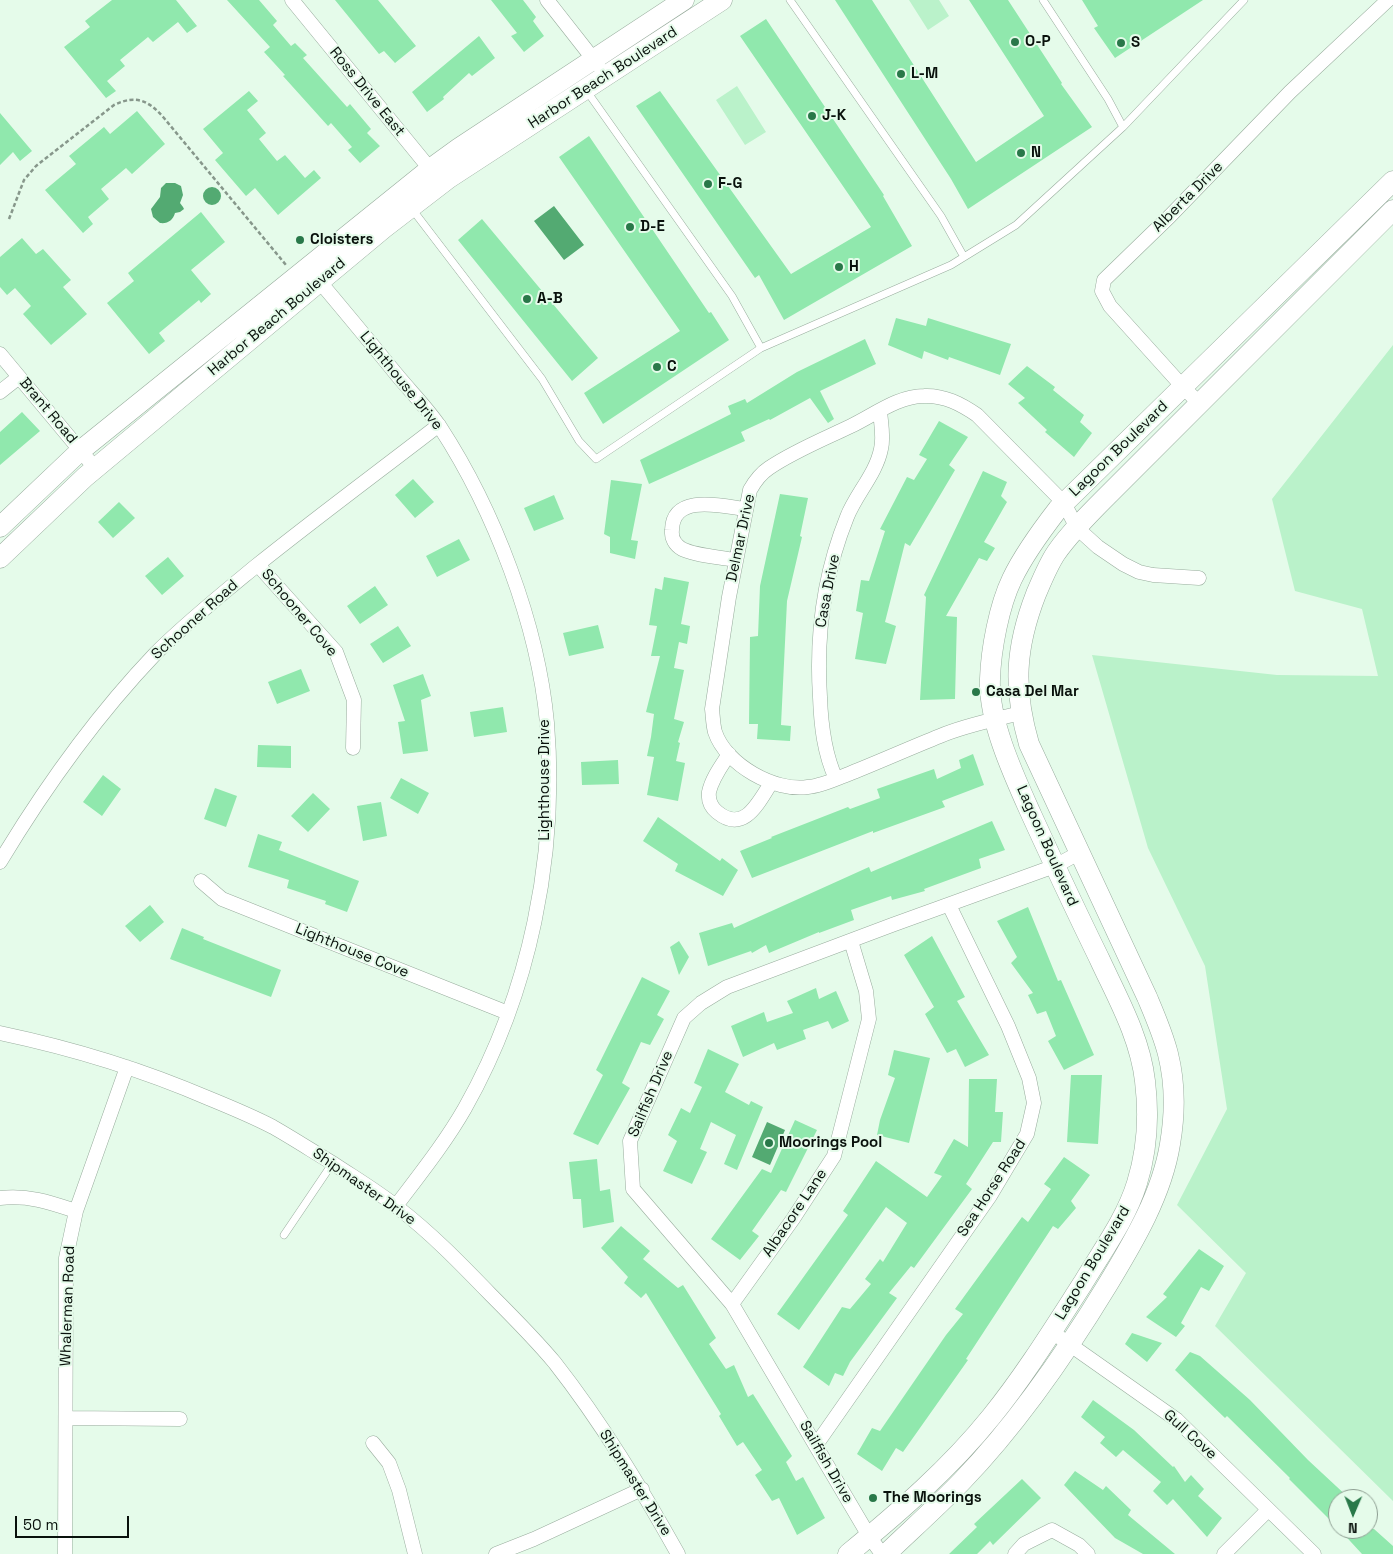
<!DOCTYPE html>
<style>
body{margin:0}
#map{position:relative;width:1393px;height:1554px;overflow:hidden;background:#e5fbea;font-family:"Space Grotesk",sans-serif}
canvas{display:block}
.north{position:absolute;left:1328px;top:1489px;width:50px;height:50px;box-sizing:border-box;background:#e5fbea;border:1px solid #8d9d91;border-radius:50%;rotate:181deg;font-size:14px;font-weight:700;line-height:20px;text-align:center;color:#09110c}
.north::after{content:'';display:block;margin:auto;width:18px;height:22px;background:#297849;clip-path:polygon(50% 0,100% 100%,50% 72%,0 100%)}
.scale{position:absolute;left:15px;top:1516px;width:114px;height:22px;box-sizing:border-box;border:2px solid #09110c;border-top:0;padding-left:6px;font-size:15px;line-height:18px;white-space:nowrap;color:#09110c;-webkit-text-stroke:4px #e5fbea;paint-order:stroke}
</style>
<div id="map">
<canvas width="1393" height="1554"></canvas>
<div class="north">N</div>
<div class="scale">50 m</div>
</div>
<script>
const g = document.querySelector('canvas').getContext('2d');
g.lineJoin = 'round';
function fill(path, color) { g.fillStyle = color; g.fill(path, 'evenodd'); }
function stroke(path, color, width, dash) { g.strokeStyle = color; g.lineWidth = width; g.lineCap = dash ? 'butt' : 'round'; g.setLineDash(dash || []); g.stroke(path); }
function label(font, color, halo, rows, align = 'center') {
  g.font = font + ' "Space Grotesk",sans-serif'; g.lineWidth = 4; g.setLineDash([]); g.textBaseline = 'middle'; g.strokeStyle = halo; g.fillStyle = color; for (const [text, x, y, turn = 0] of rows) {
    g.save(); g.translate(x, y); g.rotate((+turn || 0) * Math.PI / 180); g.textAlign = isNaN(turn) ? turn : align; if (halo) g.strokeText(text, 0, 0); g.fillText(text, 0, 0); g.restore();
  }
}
fill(new Path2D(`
 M909,0H939L949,16L928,30Z
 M737,86L766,132L745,145L716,100Z
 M1393,345V1501L1215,1326L1246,1273L1177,1205L1227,1109L1205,966L1148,848L1092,655L1277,675L1378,676L1362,609L1295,591L1272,499Z`), '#baf2ca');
fill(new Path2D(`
 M166,183H175L181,186L183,195L180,203L183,207L184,209L180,212L175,213C173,220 168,224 160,223L153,217L151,209L160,197L161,188Z
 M203 196a9 9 0 1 1 18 0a9 9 0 1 1-18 0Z
 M554,206L584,245L564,260L534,221Z
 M767,1122L785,1130L770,1165L752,1157Z`), '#53aa72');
fill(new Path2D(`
 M112,0H176L197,26L187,33L178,22L153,42L148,37L120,60L125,66L107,81L116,91L106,98L64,47L90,27L85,21Z
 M227,0H259L277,21L273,25L291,46L295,43L307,55L303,58L347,107L350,104L371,129L367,133L380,146L360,163L348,150L352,147L331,123L328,126L283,76L285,75L264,52L270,47Z
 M335,0H378L416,46L395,63L384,51L379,54Z
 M491,0H523L536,17L533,21L544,36L524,52L511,36L517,33Z
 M835,0H872L976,162L1044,116L969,0H1008L1062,83L1061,84L1092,127L968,209L951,179Z
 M1082,0H1203L1115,58L1094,28L1098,26Z
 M766,19L884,195L883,196L912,246L784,320L759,275L755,278L636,106L660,91L791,274L871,227L740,36Z
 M479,36L495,58L472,76L469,73L443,97L444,99L427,112L412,92Z
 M249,91L258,101L247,110L266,133L259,139L277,161L285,155L305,178L314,170L321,178L278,215L255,188L246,196L215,160L223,153L203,129Z
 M137,111L165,144L132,174L126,168L101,189L109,199L88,217L93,224L83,233L45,190L76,164L69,156L104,127L110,134Z
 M0,113L32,151L20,161L13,152L0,165Z
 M589,136L709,313L711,312L729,340L603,424L584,393L680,331L559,157Z
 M201,212L225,242L191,270L211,294L201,303L199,300L159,333L165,341L149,354L107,303L134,281L128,273Z
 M482,219L598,358L572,381L458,240Z
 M22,238L36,254L43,249L71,280L63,287L87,314L51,345L23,314L31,306L15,288L7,295L0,287V257Z
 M896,318L926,326L928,318L1011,344L1000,375L949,357L948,360L924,351L922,359L888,345Z
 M865,339L876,364L820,391L834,419L828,423L810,398L770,420L769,419L741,432L745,441L649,484L640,460L731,414L728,406L745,399L747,403L797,372Z
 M1027,366L1055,387L1053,390L1084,415L1080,422L1092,433L1074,457L1045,432L1047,430L1018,403L1025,398L1008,384Z
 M22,412L40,431L0,465V432Z
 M939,421L968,437L949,465L955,470L910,546L905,543L885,622L896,626L886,664L855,659L863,613L856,611L861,580L869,581L885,531L880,529L907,477L914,480L927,459L919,455Z
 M983,471L1007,482L1001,496L1007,502L984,542L995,548L987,561L979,558L946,616L957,617L955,699L920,700L926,597L924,595Z
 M413,479L434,502L415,518L395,495Z
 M611,480L642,484L631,540L638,541L635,559L610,553V537L604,534Z
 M780,494L808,498L800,536L802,537L787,601L781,725L791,726L790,741L757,739L758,724H749L750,637L758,636L760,586Z
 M554,495L564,519L534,531L524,508Z
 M119,502L135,518L113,538L98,522Z
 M459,539L470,560L437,577L426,556Z
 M168,557L184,576L162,595L145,576Z
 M664,577L689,582L681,624L690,626L687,644L679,642L674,668L684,670L674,719L684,722L678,742L680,743L676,761L685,763L678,801L647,795L654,757L647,756L651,737L654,714L646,712L660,656H651L657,626L649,625L655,588L662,590Z
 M375,586L388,605L360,624L347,606Z
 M598,625L604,648L569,656L563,633Z
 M398,626L411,646L383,663L370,644Z
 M301,669L310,691L277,704L268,682Z
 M423,674L431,696L421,700L428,751L403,754L398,722L405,721L393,685Z
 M503,707L507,732L474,737L470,712Z
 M258,745L291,746V768L257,767Z
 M973,754L984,785L942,801L945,807L873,833V831L752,878L740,851L772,838L771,837L848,807L850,809L880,798L877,789L934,769L937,779L961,768L959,760Z
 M618,760L619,784L582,785L581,762Z
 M103,775L121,789L102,816L83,802Z
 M401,778L429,793L418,814L390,798Z
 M215,788L237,796L226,827L204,819Z
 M313,793L330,809L308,832L291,816Z
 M381,802L387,836L363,841L357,806Z
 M658,817L720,861L722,858L738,870L723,896L675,871L678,864L643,841Z
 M992,821L1005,850L979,859L981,868L924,889L925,891L892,900L891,896L851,910L854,920L819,933V932L769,953L766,945L752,953L751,951L708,966L699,933L732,923L734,928L869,867L871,872Z
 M258,834L282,842L279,850L359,881L347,912L325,904L326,901L287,888L289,880L248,867Z
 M150,905L164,922L140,942L125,926Z
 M1028,907L1058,981L1061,980L1094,1055L1064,1070L1048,1041L1056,1036L1046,1011L1037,1014L1028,995L1033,993L1011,963L1017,957L997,921Z
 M182,928L204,937L203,939L281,970L271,997L170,959Z
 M932,936L965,997L957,1001L989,1055L965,1067L956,1049L947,1053L925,1014L934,1007L904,955Z
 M679,941L689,957L679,975L670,947Z
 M642,977L670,991L657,1015L664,1019L650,1045L641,1042L622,1083L630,1088L598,1145L573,1134L603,1075L596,1070Z
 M816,988L819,999L836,991L849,1021L832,1029L828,1021L803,1030L806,1039L777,1050L774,1043L743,1057L731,1026L764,1012L767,1022L793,1013L787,1001Z
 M708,1049L739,1064L725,1092L749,1105L751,1101L763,1107L737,1170L724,1164L736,1135L711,1122L700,1149L707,1152L692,1184L663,1171L677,1141L668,1135L681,1108L690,1113L702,1087L694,1083Z
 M894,1050L930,1058L909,1143L877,1135L880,1120L895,1078L888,1075Z
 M1071,1075H1102L1098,1144L1067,1142Z
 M969,1079H997L995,1112H1003L1001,1142H993L966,1184L972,1189L914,1268L911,1266L889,1293L897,1298L850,1362L843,1376L835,1373L829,1386L803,1367L842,1307L850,1309L871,1284L865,1279L880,1259L883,1262L907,1223L886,1207L799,1330L777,1314L848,1215L843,1211L876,1161L927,1197L942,1176L934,1173L954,1139L968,1147Z
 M795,1120L817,1130L786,1192L781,1190L752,1231L759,1236L740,1260L711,1239L762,1169L771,1173Z
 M1064,1157L1090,1175L1071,1201L1076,1208L1058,1229L1053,1226L966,1359L968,1360L903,1452L896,1448L882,1471L857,1454L872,1428L880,1431L946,1335L963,1314L955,1309L1022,1217L1028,1222L1051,1189L1044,1184Z
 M597,1159L600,1191L610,1189L614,1222L583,1228L581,1199H573L569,1162Z
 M621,1226L650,1251L643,1259L678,1288L683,1285L716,1338L709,1344L726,1369L734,1365L748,1397L753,1394L792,1456L786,1462L796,1481L803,1477L825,1518L797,1535L779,1498L772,1501L755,1475L762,1470L743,1442L737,1446L719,1416L721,1414L646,1293L641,1298L624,1283L628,1277L601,1248Z
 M1199,1249L1224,1266L1209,1291L1201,1287L1181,1323L1185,1326L1176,1337L1146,1317L1167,1297L1163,1294Z
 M1132,1333L1162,1343L1147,1362L1125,1344Z
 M1190,1352L1200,1356L1250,1400L1308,1460L1350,1499H1338V1528L1289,1479L1290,1478L1227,1416L1225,1418L1175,1370Z
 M1093,1400L1134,1430L1173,1467L1174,1466L1185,1482L1191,1475L1204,1489L1198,1496L1222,1518L1207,1537L1173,1499L1167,1505L1153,1491L1161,1482L1123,1450L1116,1457L1100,1443L1105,1437L1081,1417Z
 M1075,1471L1103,1490L1106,1486L1131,1510L1128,1515L1175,1554H1143L1115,1538L1064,1485Z
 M1022,1479L1041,1498L993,1545L990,1541L977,1554H949L977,1527L974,1524Z
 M1339,1529H1374L1393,1546V1554H1362Z`), '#90e8ad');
const lane = new Path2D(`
 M790,0L941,216L964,257
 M1043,0L1108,99L1123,127
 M586,90L732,296L761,348
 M412,209L542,379L579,441L596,459L761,348L951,265L1016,225L1123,127L1244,0
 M284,1235L332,1164`);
const street = new Path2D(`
 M292,0L435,175
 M547,0L598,65
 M314,275C342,308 370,342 397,375C411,392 428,409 440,427C494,510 538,624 547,723C558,854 530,993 465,1108C445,1143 420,1174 396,1206
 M0,354L95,468
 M0,392L19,377
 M1200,404L1183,387L1110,306L1102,291L1104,280L1170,216L1290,92L1388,0
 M735,560C720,557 696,556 682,549C675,545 671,538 672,530C673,493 722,506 745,509
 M258,565L336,652L354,700L353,748
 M1021,713C993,720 966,725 940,736C910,748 881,761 851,773C838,778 822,786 808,787C775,792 726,765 715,732C713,725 713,717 712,709L729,597L750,490C755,481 760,474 769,468C794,451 824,439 851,426C874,415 898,396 924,396C944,395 961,404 977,415L1064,503L1077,528L1098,547L1123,564L1139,572L1153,575L1199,578
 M729,754C722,765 712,778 709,792C708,800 711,807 717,812C744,834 758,803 771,783
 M836,779C824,753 821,725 820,697C816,636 824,574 847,517C856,494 876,474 881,449C884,437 881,424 880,411
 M0,862C45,787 96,716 156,653C187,622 222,594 256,566C316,518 378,472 439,425
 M201,881L222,899L508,1013
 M0,1033C71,1048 141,1069 208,1098C230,1107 252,1116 273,1127C294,1139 314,1152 334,1164C355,1178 377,1191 397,1207C431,1233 461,1264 491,1295C513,1317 535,1339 555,1363C602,1423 641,1488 678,1554
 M0,1198C29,1195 49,1202 76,1211
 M732,1304L793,1219L834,1156L869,1019L866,991L851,941
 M1052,1332L1177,1420L1314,1554
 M66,1418L180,1419
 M373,1443L389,1463L399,1490L415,1554
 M816,1445L990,1196L1027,1134L1034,1103L1029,1078L1008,1026L949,905
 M65,1554L66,1258L76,1211L127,1067
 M496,1554L534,1539L642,1489
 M882,1554L869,1536L732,1304L633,1189L630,1141L684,1018L701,1003L727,987L892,925L1055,866L1079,853
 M1015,1554L1024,1544L1052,1530L1079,1545L1088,1554
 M1224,1554L1268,1510`);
const secondary = new Path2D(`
 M0,527L80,451L430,169L459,148L684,0
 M0,558L85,477L384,228L449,178L722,0
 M848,1554C898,1513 950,1468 991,1417C1025,1375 1054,1328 1083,1283C1102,1251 1126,1219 1137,1183C1147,1151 1149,1114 1145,1081C1140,1037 1117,997 1099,958C1076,911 1054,864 1032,816C1015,778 988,721 990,679C991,649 999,606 1012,579C1024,554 1041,531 1058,509L1393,181
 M886,1554C911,1530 938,1506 962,1481C1018,1423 1066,1353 1108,1284C1134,1241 1162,1194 1170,1144C1175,1115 1175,1082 1168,1054C1163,1034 1155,1016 1147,997L1029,744C1013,689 1015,648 1036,594C1042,580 1048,565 1056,553C1070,533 1088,515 1105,498L1393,210`);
stroke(lane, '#98ac9d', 8);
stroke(street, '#98ac9d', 15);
stroke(secondary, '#98ac9d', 21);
stroke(new Path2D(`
 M9,219L24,180L36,166L114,105C137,94 149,101 164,118L286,265`), '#87978b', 2.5, [4, 2.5]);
stroke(lane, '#fff', 7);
stroke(street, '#fff', 14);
stroke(secondary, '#fff', 20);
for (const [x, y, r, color] of [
 [1015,42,5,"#297849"],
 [1121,43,5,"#297849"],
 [901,74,5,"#297849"],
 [812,116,5,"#297849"],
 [1021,153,5,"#297849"],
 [708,184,5,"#297849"],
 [630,227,5,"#297849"],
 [300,240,5,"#297849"],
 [839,267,5,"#297849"],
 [527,299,5,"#297849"],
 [657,367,5,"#297849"],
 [976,692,5,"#297849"],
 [769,1143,5,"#297849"],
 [873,1498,5,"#297849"]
]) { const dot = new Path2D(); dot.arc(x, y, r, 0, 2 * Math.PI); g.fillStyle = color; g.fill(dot); stroke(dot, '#e5fbea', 2); }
label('bold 15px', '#09110c', '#e5fbea', [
 ["O-P",1025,42],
 ["S",1131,43],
 ["L-M",911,74],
 ["J-K",822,116],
 ["N",1031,153],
 ["F-G",718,184],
 ["D-E",640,227],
 ["Cloisters",310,240],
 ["H",849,267],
 ["A-B",537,299],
 ["C",667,367],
 ["Casa Del Mar",986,692],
 ["Moorings Pool",779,1143],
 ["The Moorings",883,1498]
], 'left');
label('15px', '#09110c', '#e5fbea', [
 ["Harbor Beach Boulevard",603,78,-33],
 ["Ross Drive East",367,92,51],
 ["Alberta Drive",1188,197,-45],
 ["Harbor Beach Boulevard",277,317,-40],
 ["Lighthouse Drive",401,381,51],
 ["Brant Road",48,411,50],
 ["Lagoon Boulevard",1119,449,-44],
 ["Delmar Drive",741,538,-78],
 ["Casa Drive",828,591,-79],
 ["Schooner Cove",299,613,50],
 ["Schooner Road",195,620,-42],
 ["Lighthouse Drive",545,780,-90],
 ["Lagoon Boulevard",1047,846,66],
 ["Lighthouse Cove",352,951,22],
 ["Sailfish Drive",651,1094,-67],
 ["Shipmaster Drive",364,1187,35],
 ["Sea Horse Road",992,1188,-57],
 ["Albacore Lane",795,1213,-56],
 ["Lagoon Boulevard",1093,1263,-59],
 ["Whalerman Road",68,1306,-88],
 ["Gull Cove",1190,1435,42],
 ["Sailfish Drive",826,1462,60],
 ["Shipmaster Drive",635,1483,58]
]);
</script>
